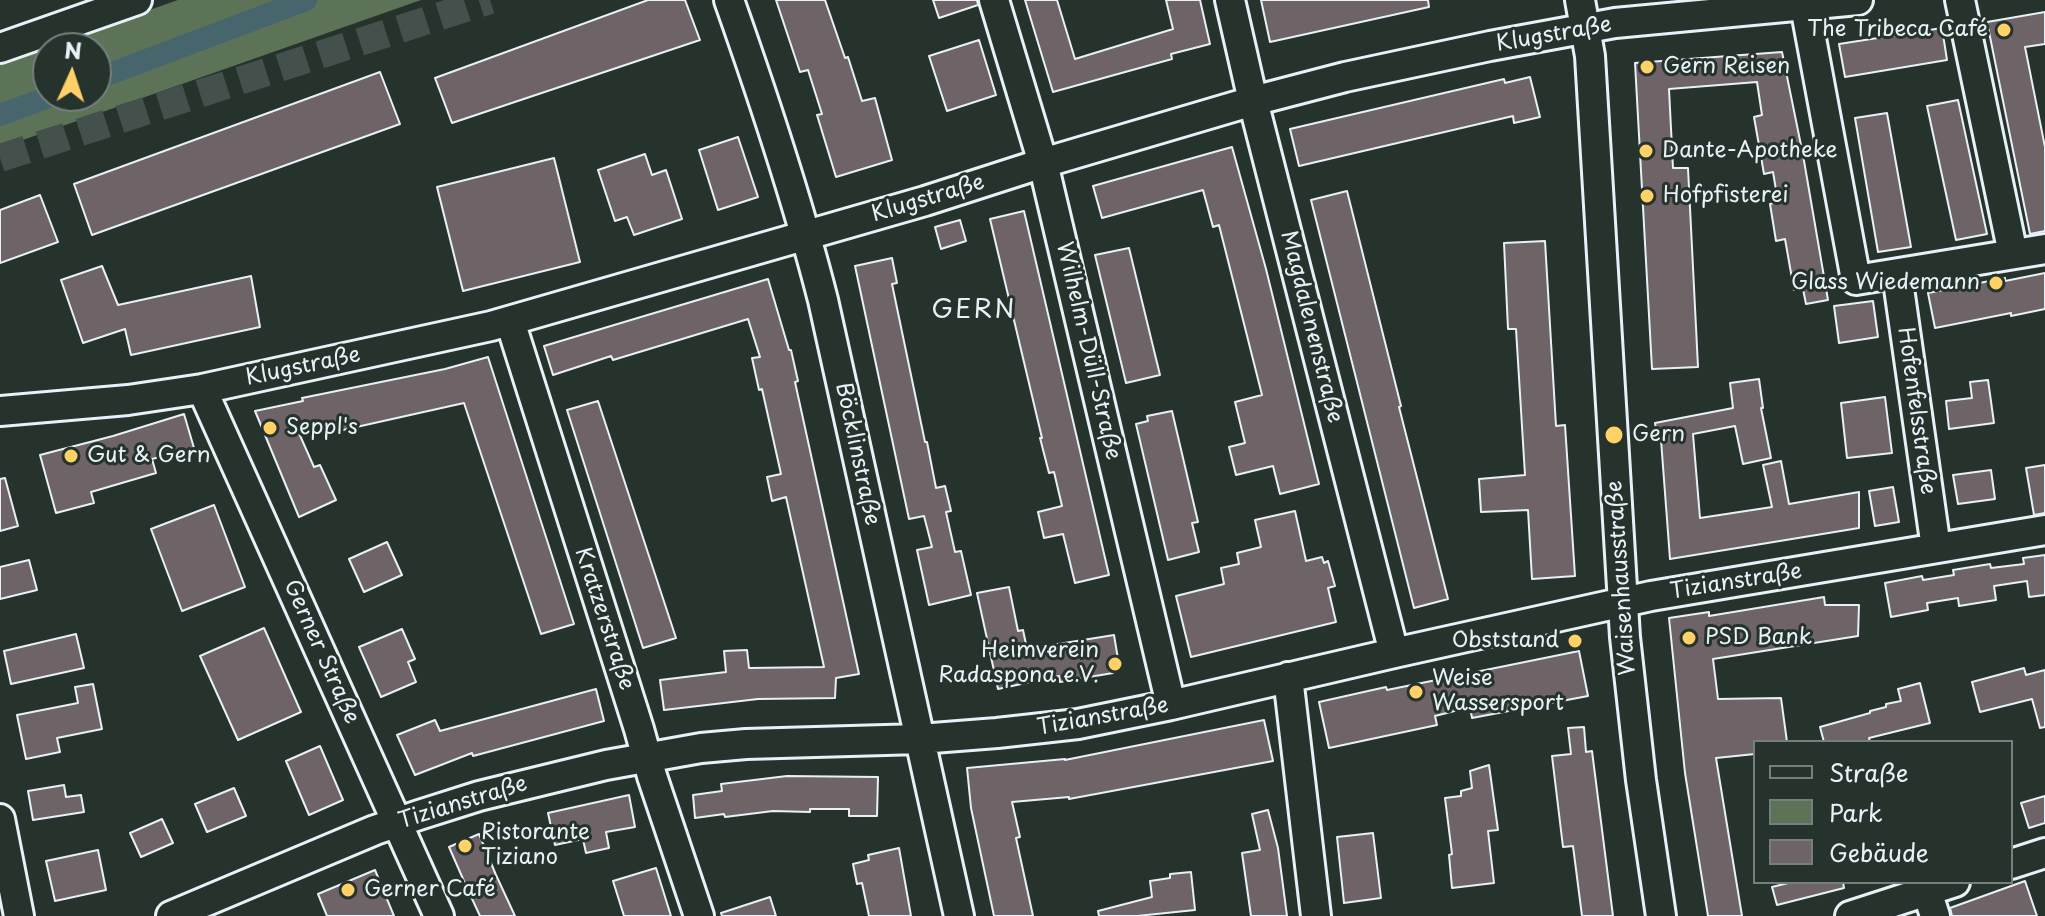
<!DOCTYPE html>
<meta charset="utf-8">
<style>
body{margin:0}
#map{position:relative;width:2045px;height:916px;overflow:hidden;background:#26332d;font-family:"Playpen Sans",sans-serif}
canvas{display:block}
.legend{position:absolute;left:1753px;top:740px;width:260px;height:144px;box-sizing:border-box;background:#26332d;border:2px solid #747f7e;margin:0;padding:10px 14px;list-style:none;font-size:24px;color:#e8f1f8}
.legend li{display:flex;align-items:center;gap:16px;height:40px}
.legend b{width:40px;border:2px solid #747f7e}
.north{position:absolute;left:32px;top:32px;width:80px;height:80px;box-sizing:border-box;background:#26332d;border:2px solid #747f7e;border-radius:50%;rotate:3deg;font-size:22px;font-weight:700;line-height:32px;text-align:center;color:#e8f1f8}
.north::after{content:'';display:block;margin:auto;width:28px;height:36px;background:#ffd166;clip-path:polygon(50% 0,100% 100%,50% 72%,0 100%)}
</style>
<div id="map">
<canvas width="2045" height="916"></canvas>
<ul class="legend">
<li><b style="height:10px;background:#26332d"></b>Straße</li>
<li><b style="height:22px;background:#5c7357"></b>Park</li>
<li><b style="height:22px;background:#6e6366"></b>Gebäude</li>
</ul>
<div class="north">N</div>
</div>
<script>
const g = document.querySelector('canvas').getContext('2d');
g.lineJoin = 'round';
function fill(path, color) { g.fillStyle = color; g.fill(path, 'evenodd'); }
function stroke(path, color, width, dash) { g.strokeStyle = color; g.lineWidth = width; g.lineCap = dash ? 'butt' : 'round'; g.setLineDash(dash || []); g.stroke(path); }
function label(font, color, halo, rows, align = 'center') {
  g.font = font + ' "Playpen Sans",sans-serif'; g.lineWidth = 6; g.setLineDash([]); g.textBaseline = 'middle'; g.strokeStyle = halo; g.fillStyle = color; for (const [text, x, y, turn = 0] of rows) {
    g.save(); g.translate(x, y); g.rotate((+turn || 0) * Math.PI / 180); g.textAlign = isNaN(turn) ? turn : align; if (halo) g.strokeText(text, 0, 0); g.fillText(text, 0, 0); g.restore();
  }
}
fill(new Path2D(`
 M178,0H421L0,148V62ZM48,48H96V96H48Z`), '#5c7357');
stroke(new Path2D(`
 M96,79L306,0
 M0,115L51,96`), '#46656c', 22);
const building = new Path2D(`
 M648,0H685L700,40L452,123L435,78Z
 M776,0H825L845,58L848,57L862,101L875,98L892,160L836,177L817,115L822,114L808,70L800,72Z
 M933,0H977L978,5L939,18Z
 M1025,0H1057L1075,59L1173,29L1166,0H1200L1210,44L1171,54L1172,59L1053,92Z
 M1261,0H1428L1429,7L1270,42Z
 M2045,12V44L2025,47L2045,147V231L2030,234L1987,22Z
 M1942,28L1947,60L1845,77L1839,44Z
 M979,40L996,95L947,111L929,56Z
 M1782,52L1803,155L1828,300L1806,304L1803,289L1794,290L1785,239L1776,241L1770,204L1778,202L1773,172L1764,174L1754,117L1762,115L1757,82L1669,89L1673,168H1688L1698,367L1652,369L1635,63Z
 M380,72L400,124L92,235L74,184Z
 M1530,77L1540,117L1514,123L1513,116L1299,166L1290,129L1504,79L1505,83Z
 M1958,100L1987,234L1956,240L1927,106Z
 M1887,113L1911,247L1878,252L1855,118Z
 M738,137L758,197L718,210L699,150Z
 M1232,147L1266,269L1319,484L1280,494L1273,466L1236,475L1229,447L1245,443L1235,402L1262,395L1219,225L1213,227L1203,190L1102,218L1093,186Z
 M645,154L652,175L666,170L682,219L634,235L627,217L615,221L598,170Z
 M554,158L580,262L463,291L437,187Z
 M1347,191L1401,406L1399,407L1448,599L1414,608L1311,200Z
 M40,195L58,242L0,263V210Z
 M1024,211L1109,575L1075,583L1063,534L1044,538L1038,512L1062,506L1054,472L1049,473L1040,438H1042L990,219Z
 M960,220L966,241L941,249L935,227Z
 M1545,241L1556,426L1565,425L1575,576L1532,579L1528,510L1481,512L1479,479L1525,475L1516,329H1508L1504,243Z
 M1129,248L1160,375L1126,383L1095,255Z
 M892,258L897,283L892,284L925,442H927L936,488L945,486L951,511L946,512L955,552L961,551L971,595L929,605L917,550L932,547L924,516L909,519L855,266Z
 M102,266L118,305L251,276L260,327L131,355L125,329L83,343L61,280Z
 M2045,273V309L2011,316V313L1935,328L1928,293L2005,278V281Z
 M768,279L789,350H791L798,381L795,382L859,674L836,678L835,698L758,699L664,710L660,680L726,672L724,651L747,650L749,668L824,667L786,497L772,501L767,477L781,474L762,389L759,390L752,358L760,357L748,319L613,360L611,356L553,375L544,346Z
 M1873,301L1878,337L1839,343L1834,306Z
 M488,357L574,624L541,634L464,403L334,432L332,424L298,431L314,467L320,465L336,500L299,517L255,411L303,401L302,398L445,369Z
 M1759,379L1763,408H1761L1771,458L1743,464L1735,426L1693,434L1700,518L1772,507L1763,465L1781,461L1789,504L1859,492V528L1670,559L1661,440L1658,441L1655,423L1733,408L1730,383Z
 M1988,380L1994,423L1949,429L1946,401L1972,398L1970,382Z
 M1885,397L1892,453L1847,458L1841,403Z
 M598,401L676,638L643,648L567,410Z
 M1172,411L1198,522L1192,523L1199,552L1168,560L1136,424L1148,421L1147,416Z
 M184,414L194,448L152,459L156,473L91,492L94,503L56,513L40,455L113,436Z
 M2045,465V513L2034,515L2026,468Z
 M1991,470L1995,499L1958,504L1953,475Z
 M5,478L18,526L0,531V479Z
 M1893,487L1899,522L1875,526L1869,491Z
 M214,505L245,587L182,611L151,529Z
 M1295,511L1306,561L1322,557L1324,563L1328,561L1335,586L1328,588L1336,622L1191,657L1176,596L1224,584L1221,568L1239,564L1237,553L1261,547L1255,520Z
 M387,542L402,575L364,592L349,559Z
 M2045,555V595L2029,597L2027,581L1994,586L1996,600L1959,606L1958,598L1927,603L1928,610L1891,617L1885,583L1922,576L1923,580L1954,575L1953,570L1990,564L1991,568L2024,564L2023,558Z
 M29,560L37,590L0,599V567Z
 M1009,587L1018,631L1023,630L1027,649L1114,635L1119,665L1113,673L1060,682L1059,676L998,689L977,593Z
 M1824,597L1825,605H1859L1858,636L1713,659L1718,699L1781,698L1787,742H1755V754L1716,758L1742,916H1708L1685,773L1669,618L1709,612V616Z
 M264,628L301,712L238,740L200,656Z
 M402,629L415,659L408,662L416,682L381,697L359,647Z
 M76,634L84,668L11,684L4,651Z
 M1579,651L1588,696L1472,718L1470,707L1435,716L1437,725L1329,748L1319,702L1386,687L1387,690Z
 M2024,668L2026,675L2045,670V727L2040,728L2032,699L1980,712L1972,682Z
 M1920,683L1930,723L1869,738L1870,742H1824L1820,727L1870,713V711L1886,707V704L1901,701L1898,689Z
 M93,684L102,729L57,738L60,752L26,759L17,715L78,703L75,687Z
 M596,689L604,721L473,756L472,753L415,775L397,735L435,720L440,731Z
 M1264,720L1273,761L1069,799V797L1012,802L1020,837L1016,838L1033,916H994L971,808L967,768L1065,759V760Z
 M1584,727L1586,752L1592,751L1613,916H1582L1573,846L1563,847L1552,756L1571,754L1568,728Z
 M320,746L343,800L309,815L286,761Z
 M1489,765L1498,830L1488,831L1494,883L1452,888L1449,855L1452,854L1445,798L1461,796V791L1472,788L1470,771Z
 M787,776L878,777L877,816H849V809H810V812L773,811L725,817L724,814L695,818L693,795L722,791L721,784Z
 M64,785L66,797L81,795L84,812L33,820L28,791Z
 M234,788L246,816L207,832L195,804Z
 M629,795L635,827L606,832L609,848L586,853L583,839L555,845L548,813Z
 M2045,796V823L2029,828L2021,803Z
 M1268,810L1278,848L1287,916H1251L1242,853L1260,850L1252,814Z
 M162,819L173,843L141,857L130,833Z
 M1373,833L1381,898L1344,903L1337,837Z
 M479,834L496,875L515,916H480L467,888L449,847Z
 M899,848L911,916H869L862,883L857,884L853,864L869,860L868,855Z
 M98,850L106,890L55,901L46,861Z
 M656,868L671,916H624L613,881Z
 M375,870L394,916H327L318,894Z
 M1191,872L1195,910L1137,916H1099L1098,911L1152,897L1150,881L1170,878V874Z
 M2025,881L2037,916H1952L1950,908Z
 M1792,882H1843L1844,888L1777,905L1772,887Z
 M770,897L776,916H722L721,913Z`);
fill(building, '#6e6366');
stroke(building, '#e8f1f8', 2);
stroke(new Path2D(`
 M0,158L490,0`), '#43504b', 28, [28, 14]);
const minor = new Path2D(`
 M729,0C764,99 797,198 823,300L959,916
 M994,0L1043,163L1171,705
 M1230,0L1253,101L1394,653
 M1580,0L1590,56L1625,637L1641,780L1661,916
 M1960,0L2013,254
 M1805,6L1856,280L2045,249
 M0,48L137,0
 M1897,274L1936,548
 M510,321L639,729L652,776L699,916
 M202,389L439,916
 M0,411L128,400L202,389L491,326L925,201L1043,163L1253,101L1345,77L1490,46L1615,23L1858,0
 M1288,677L1316,916
 M0,819L19,916
 M2011,864L2045,853
 M1927,891L1935,916
 M171,916L375,830L419,815L479,796L606,765L701,748L746,744L920,739L997,733L1078,724L1171,705L1394,653L1651,596L2045,530
 M1850,916L1955,882`);
stroke(minor, '#e8f1f8', 34);
stroke(minor, '#26332d', 28);
for (const [x, y, r, color] of [
 [2004,30,8,"#ffd166"],
 [1647,67,8,"#ffd166"],
 [1646,151,8,"#ffd166"],
 [1647,196,8,"#ffd166"],
 [1996,283,8,"#ffd166"],
 [270,428,8,"#ffd166"],
 [1614,435,10,"#ffd166"],
 [71,456,8,"#ffd166"],
 [1689,638,8,"#ffd166"],
 [1575,641,8,"#ffd166"],
 [1115,664,8,"#ffd166"],
 [1416,692,8,"#ffd166"],
 [465,846,8,"#ffd166"],
 [348,890,8,"#ffd166"]
]) { const dot = new Path2D(); dot.arc(x, y, r, 0, 2 * Math.PI); g.fillStyle = color; g.fill(dot); stroke(dot, '#26332d', 3); }
label('22px', '#e8f1f8', '#26332d', [
 ["The Tribeca Café",1988,30,"right"],
 ["Gern Reisen",1663,67],
 ["Dante-Apotheke",1662,151],
 ["Hofpfisterei",1663,196],
 ["Glass Wiedemann",1980,283,"right"],
 ["Seppl's",286,428],
 ["Gern",1632,435],
 ["Gut & Gern",87,456],
 ["PSD Bank",1705,638],
 ["Obststand",1559,641,"right"],
 ["Heimverein",1099,651,"right"],
 ["Radaspona e.V.",1099,676,"right"],
 ["Weise",1432,679],
 ["Wassersport",1432,704],
 ["Ristorante",481,833],
 ["Tiziano",481,858],
 ["Gerner Café",364,890]
], 'left');
label('22px', '#e8f1f8', '#26332d', [
 ["Klugstraße",1554,35,-10],
 ["Klugstraße",928,199,-17],
 ["Magdalenenstraße",1311,327,76],
 ["Wilhelm-Düll-Straße",1088,351,77],
 ["Klugstraße",303,367,-12],
 ["Hofenfelsstraße",1916,411,82],
 ["Böcklinstraße",857,454,78],
 ["Waisenhausstraße",1622,578,-94],
 ["Tizianstraße",1736,582,-9],
 ["Kratzerstraße",604,619,72],
 ["Gerner Straße",321,652,66],
 ["Tizianstraße",1103,717,-10],
 ["Tizianstraße",463,803,-17]
]);
g.letterSpacing = '2px';
label('26px', '#e8f1f8', '#26332d', [
 ["GERN",974,311]
]);
g.letterSpacing = '0px';
</script>
